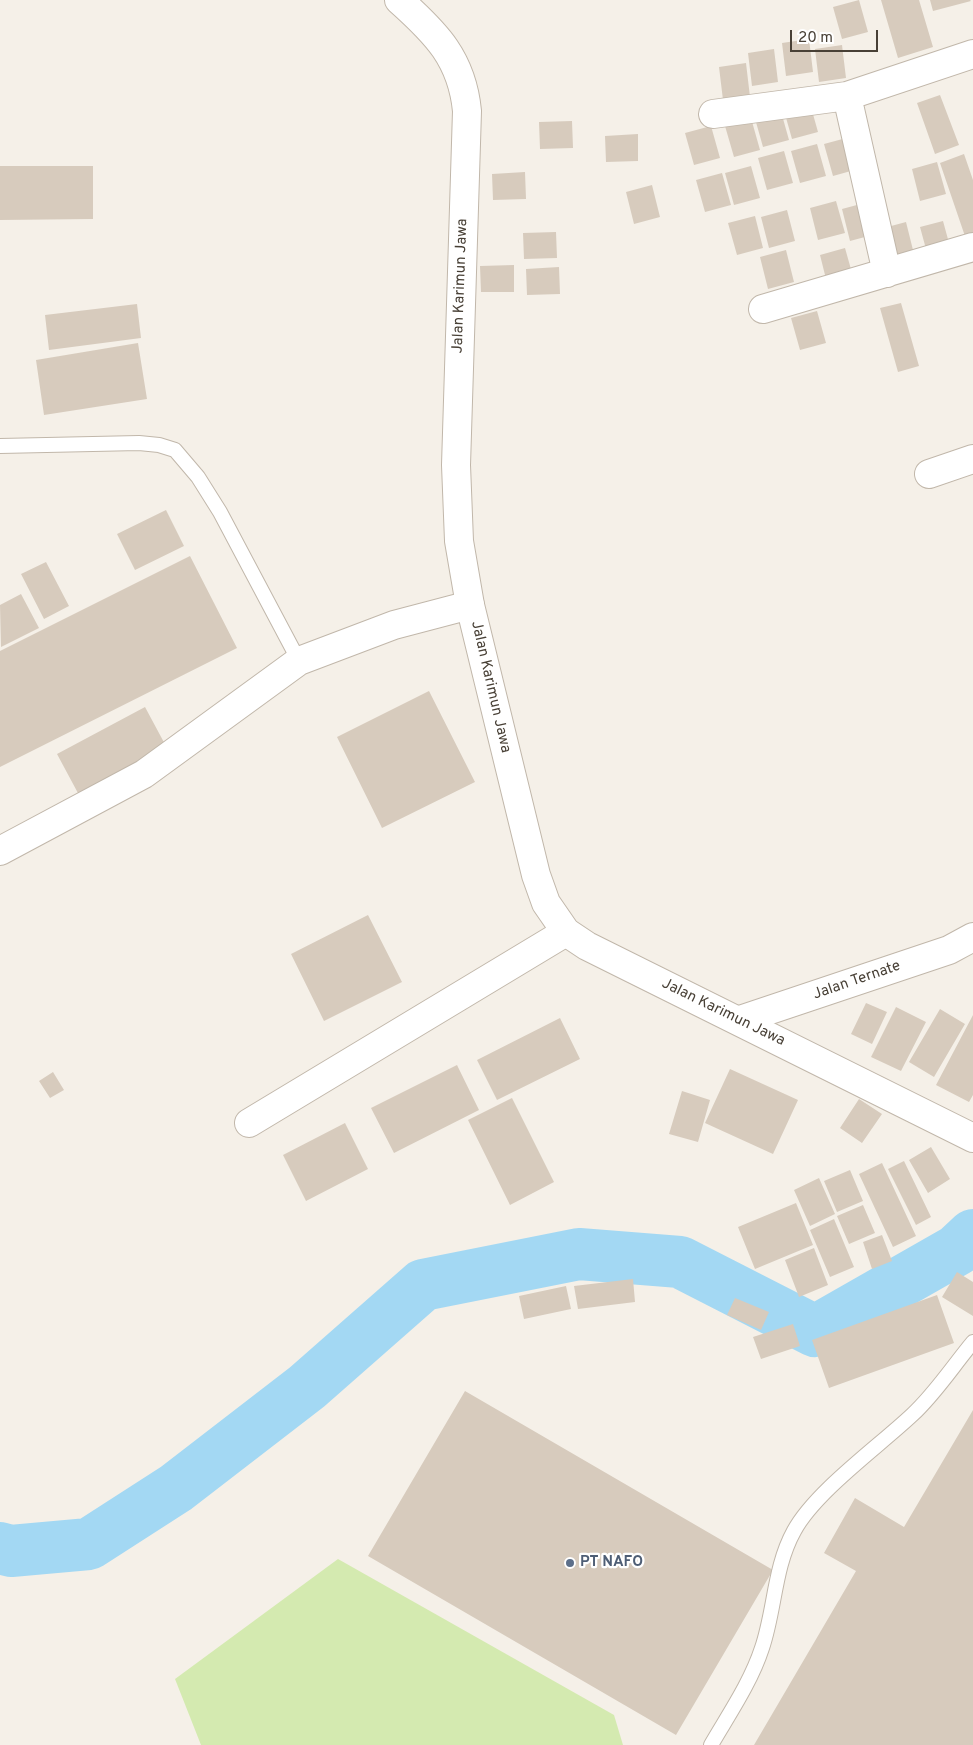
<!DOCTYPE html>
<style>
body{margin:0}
#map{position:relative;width:973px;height:1745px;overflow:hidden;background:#f5f0e8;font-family:Overpass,sans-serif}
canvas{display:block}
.scale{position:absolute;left:790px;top:30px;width:88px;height:22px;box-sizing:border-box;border:2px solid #484036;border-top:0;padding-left:6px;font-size:15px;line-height:18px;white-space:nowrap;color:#484036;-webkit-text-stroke:4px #fff;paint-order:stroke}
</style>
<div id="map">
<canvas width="973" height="1745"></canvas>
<div class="scale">20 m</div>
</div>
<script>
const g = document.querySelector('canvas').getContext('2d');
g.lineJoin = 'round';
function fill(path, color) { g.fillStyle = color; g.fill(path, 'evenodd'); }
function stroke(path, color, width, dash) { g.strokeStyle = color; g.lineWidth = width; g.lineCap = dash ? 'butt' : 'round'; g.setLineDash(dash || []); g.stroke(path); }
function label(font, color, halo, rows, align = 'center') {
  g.font = font + ' Overpass,sans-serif'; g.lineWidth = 4.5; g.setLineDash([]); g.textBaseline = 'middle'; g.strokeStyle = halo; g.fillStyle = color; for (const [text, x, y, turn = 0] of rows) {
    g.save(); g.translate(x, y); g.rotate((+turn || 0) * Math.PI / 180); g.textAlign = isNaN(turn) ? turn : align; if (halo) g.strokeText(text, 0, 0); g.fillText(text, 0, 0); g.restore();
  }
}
fill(new Path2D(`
 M338,1559L614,1715L623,1745H201L175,1679Z`), '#d4eab0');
stroke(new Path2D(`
 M0,1548L11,1551L89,1544L176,1488L307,1387L423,1285L579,1254L680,1262L815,1331L957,1250L973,1235`), '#a3d8f3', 52);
fill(new Path2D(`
 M859,0L868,32L842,39L833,7Z
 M881,0H919L933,47L898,58Z
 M930,0H970L971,1L933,11Z
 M809,39L813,72L786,76L782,43Z
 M842,45L846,78L819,82L815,49Z
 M774,49L778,82L752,86L748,53Z
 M746,63L750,97L723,100L719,67Z
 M940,95L959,145L935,154L917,103Z
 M809,100L818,132L792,139L783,107Z
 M780,108L789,140L763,147L754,115Z
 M751,118L760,150L734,157L725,126Z
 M572,121L573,148L540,149L539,122Z
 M711,126L720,158L694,165L685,133Z
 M638,134V161L606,162L605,136Z
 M850,137L858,169L833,176L824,144Z
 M817,144L826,176L800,183L791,151Z
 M784,151L793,183L767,190L758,158Z
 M964,154L973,180V244L968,245L940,163Z
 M937,162L946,194L920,201L912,169Z
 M0,166H93V219L0,220Z
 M751,166L760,198L734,205L725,173Z
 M525,172L526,199L493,200L492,174Z
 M722,173L731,205L705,212L696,180Z
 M652,185L660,217L634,224L626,192Z
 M836,201L845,233L818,240L810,208Z
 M868,202L876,234L850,241L842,209Z
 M787,210L795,241L769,248L761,217Z
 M755,216L763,248L737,255L728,223Z
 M943,221L949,243L926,249L920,227Z
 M906,222L914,254L888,261L880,229Z
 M556,232L557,258L524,259L523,233Z
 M845,248L854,280L828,287L820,255Z
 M786,250L794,282L768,289L760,257Z
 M514,265V292H481L480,266Z
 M559,267L560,294L527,295L526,269Z
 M901,303L919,366L898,372L880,308Z
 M137,304L141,338L49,350L45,315Z
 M817,311L826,343L800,350L791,318Z
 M138,343L147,399L44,415L36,360Z
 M166,510L184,546L135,570L117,534Z
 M190,556L237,648L0,767V651Z
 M46,562L69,606L44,619L21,574Z
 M21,594L39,628L1,647L0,605Z
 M429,691L475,782L382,828L337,737Z
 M145,707L167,748L79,795L57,754Z
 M368,915L402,982L324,1021L291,954Z
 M866,1003L887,1012L872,1044L851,1034Z
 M896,1007L926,1022L901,1071L871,1057Z
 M940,1009L965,1024L934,1077L909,1062Z
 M973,1015V1095L969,1102L936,1085Z
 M560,1018L580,1059L497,1100L477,1060Z
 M457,1065L479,1110L394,1153L371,1108Z
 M730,1069L798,1100L773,1154L705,1123Z
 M53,1072L64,1090L50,1098L39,1081Z
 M682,1091L710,1100L698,1142L669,1134Z
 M512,1098L554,1182L510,1205L468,1120Z
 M859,1099L882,1114L862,1143L840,1128Z
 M345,1123L368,1169L306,1201L283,1155Z
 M931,1147L950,1179L928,1193L909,1160Z
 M904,1161L931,1217L916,1225L888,1169Z
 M882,1163L916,1236L893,1247L859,1174Z
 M850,1170L863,1201L837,1212L824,1181Z
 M819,1178L835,1214L810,1226L794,1190Z
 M796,1203L813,1245L755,1269L738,1227Z
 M863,1205L875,1233L849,1244L837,1216Z
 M834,1219L854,1267L830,1277L810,1230Z
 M882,1235L892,1261L872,1269L863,1242Z
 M814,1248L828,1285L799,1297L785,1260Z
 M957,1272L973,1282V1316L942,1297Z
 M633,1279L635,1302L578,1309L574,1286Z
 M566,1286L571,1309L524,1319L519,1296Z
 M937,1295L954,1343L829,1388L812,1340Z
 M735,1298L769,1312L761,1330L727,1315Z
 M793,1324L800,1346L761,1359L753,1337Z
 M465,1391L773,1570L676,1735L368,1556Z
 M973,1410V1745H754L856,1571L824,1553L855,1498L904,1527Z`), '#d7cbbd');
const service = new Path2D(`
 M0,446L139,443L159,445L175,450L198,477L220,512L299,661
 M711,1745C729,1714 751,1682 762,1648C775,1610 774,1567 794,1531C815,1492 878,1447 912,1415C935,1394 953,1366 973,1342`);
const minor = new Path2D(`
 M847,96L887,273
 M713,114L847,96L973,54
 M763,309L973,247
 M929,474L973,459
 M0,851L144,774L299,661L394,625L470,605
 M740,1020L949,950L973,937
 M249,1123L566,932`);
const tertiary = new Path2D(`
 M399,0C436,33 462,59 467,111L456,465L459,541L470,605L536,875L546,903L566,932L587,946L973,1138`);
stroke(service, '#c1b7aa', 16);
stroke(minor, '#c1b7aa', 30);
stroke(tertiary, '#c1b7aa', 30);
stroke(service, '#fff', 14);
stroke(minor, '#fff', 28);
stroke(tertiary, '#fff', 28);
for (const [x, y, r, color] of [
 [570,1563,5,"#5c6f8a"]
]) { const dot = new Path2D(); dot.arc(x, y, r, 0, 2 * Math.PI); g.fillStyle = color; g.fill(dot); stroke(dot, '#fff', 2); }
label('15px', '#484036', '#fff', [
 ["Jalan Karimun Jawa",461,286,-88],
 ["Jalan Karimun Jawa",490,687,77],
 ["Jalan Ternate",857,981,-19],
 ["Jalan Karimun Jawa",723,1013,26]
]);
label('bold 15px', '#4e5e75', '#fff', [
 ["PT NAFO",580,1563]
], 'left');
</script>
